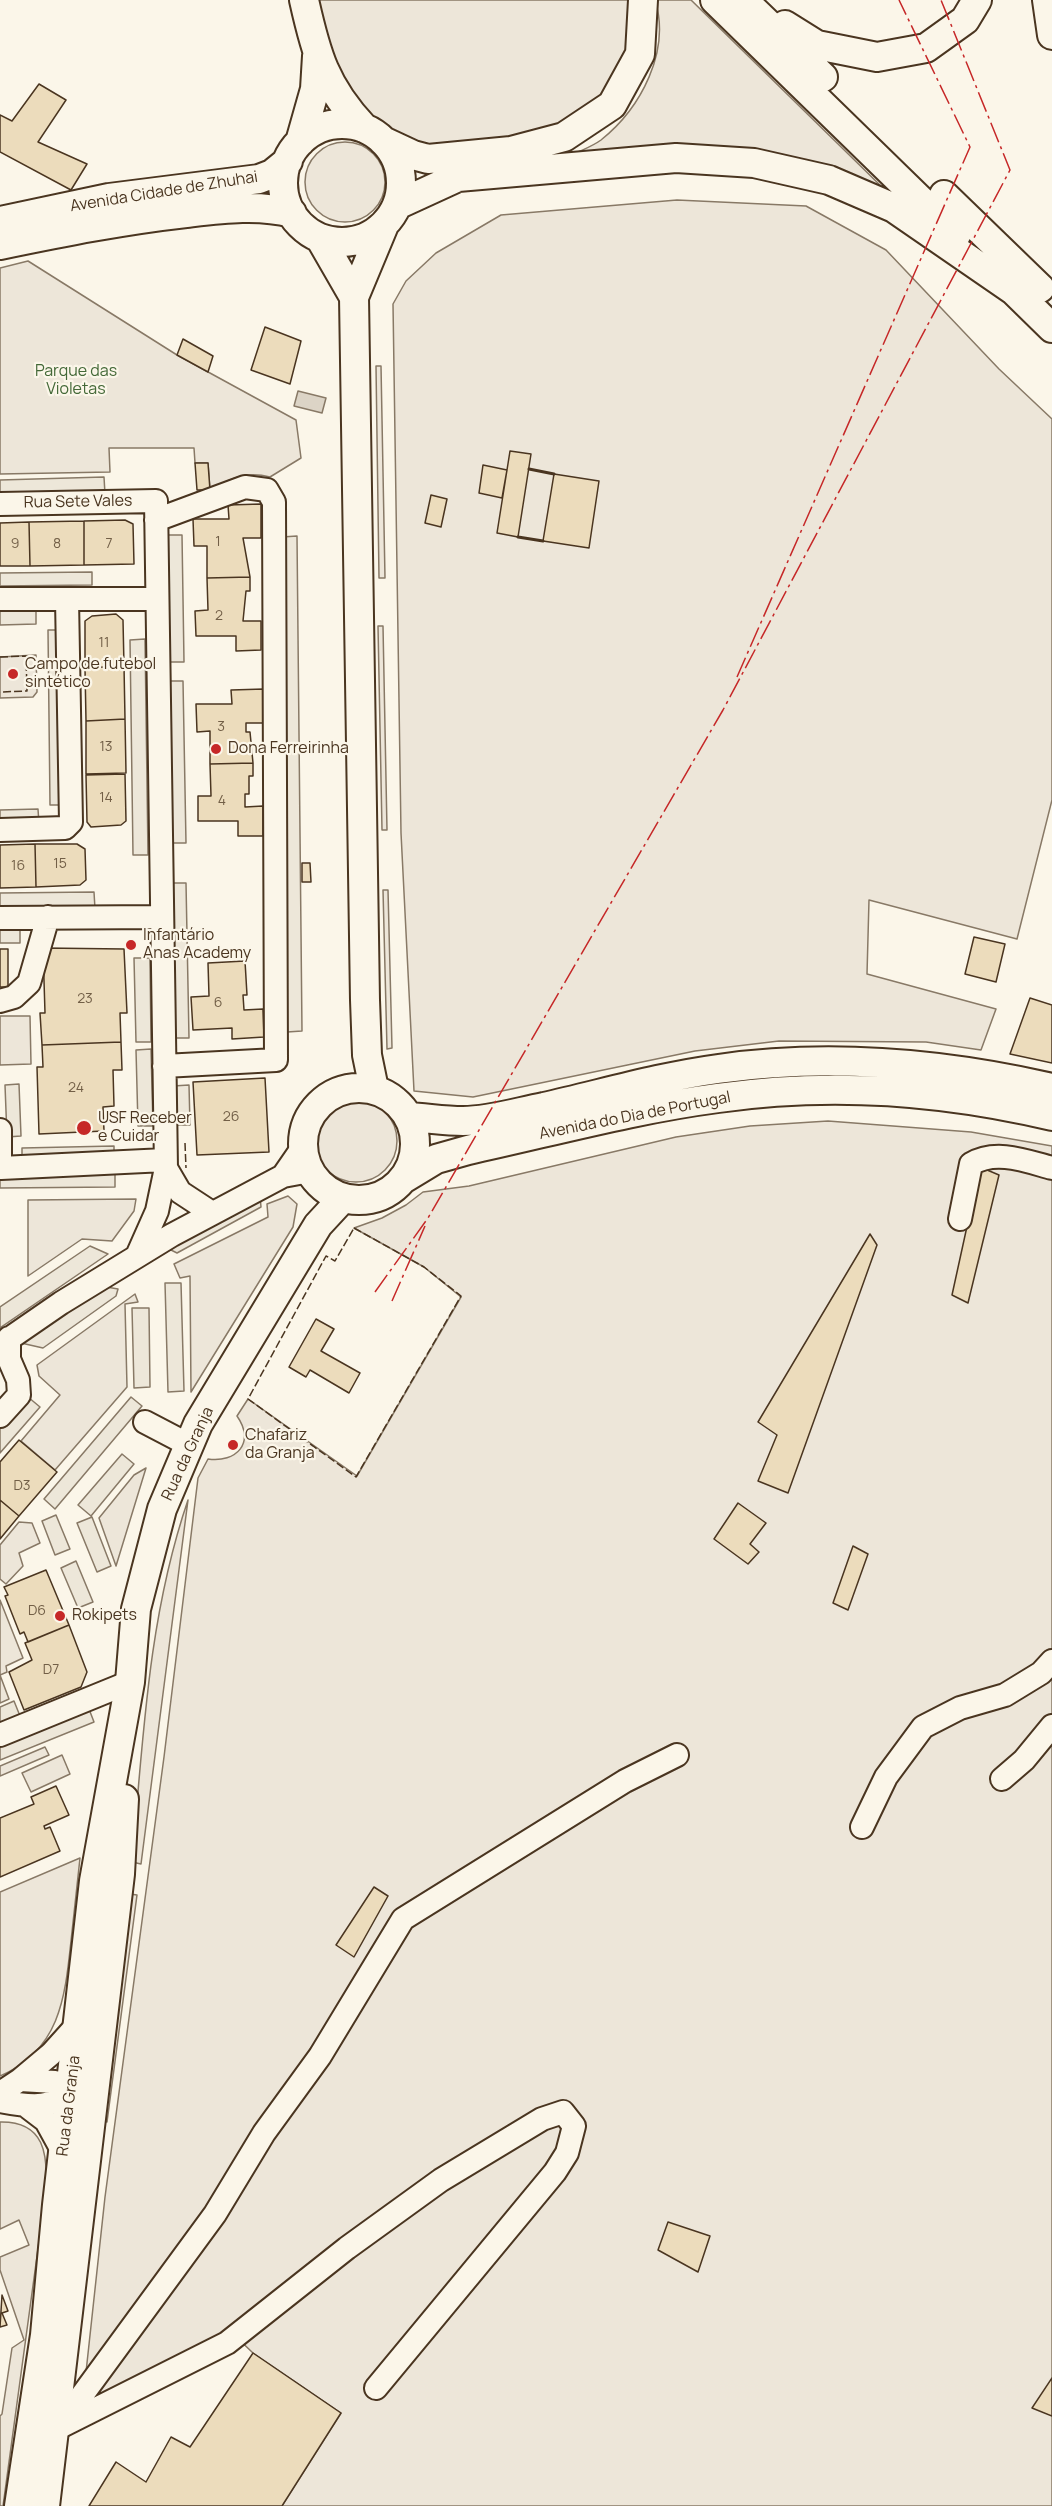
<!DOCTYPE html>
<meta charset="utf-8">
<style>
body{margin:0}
canvas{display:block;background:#fbf6e9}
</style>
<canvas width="1052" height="2506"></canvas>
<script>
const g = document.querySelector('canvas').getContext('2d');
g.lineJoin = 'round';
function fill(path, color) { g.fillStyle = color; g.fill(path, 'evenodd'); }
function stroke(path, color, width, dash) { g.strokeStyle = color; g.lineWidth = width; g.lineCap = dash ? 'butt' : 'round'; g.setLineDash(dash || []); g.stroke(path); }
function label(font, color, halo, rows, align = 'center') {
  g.font = font + ' Manrope,sans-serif'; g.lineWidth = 4.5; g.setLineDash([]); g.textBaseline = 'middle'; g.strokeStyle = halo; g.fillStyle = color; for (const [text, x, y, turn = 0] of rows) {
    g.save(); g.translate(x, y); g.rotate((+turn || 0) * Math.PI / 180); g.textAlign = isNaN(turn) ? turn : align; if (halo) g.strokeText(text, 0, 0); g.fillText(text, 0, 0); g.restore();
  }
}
const green = new Path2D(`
 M304,0H643L640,54L564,137L428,159L364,128Z
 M655,0H691L884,189L572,155C582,150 593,146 601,140C641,108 671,51 655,0Z
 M305 182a40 40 0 1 1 80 0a40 40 0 1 1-80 0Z
 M677,200L806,206L886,250L999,369L1052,419V800L1017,939L869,900L867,974L996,1009L981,1050L926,1042L779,1041L695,1051L473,1097L414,1091L401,833L393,304L406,281L436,253L501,215Z
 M28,261L177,355L296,420L301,458L270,477C246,471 231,478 210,490L208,463H195L194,448H109L110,472L0,474V268Z
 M376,366H381L385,578H379Z
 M378,626H383L387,830H382Z
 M36,655L37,692L33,697L0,698V657Z
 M383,890H388L392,1048L387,1049Z
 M0,1016H30L31,1064L0,1065Z
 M315 1141a41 41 0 1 1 82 0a41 41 0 1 1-82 0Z
 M828,1121L971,1132L1052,1146V2506H282L341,2413L253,2353L231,2332L82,2409L105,2197L164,1757L198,1478L208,1459C236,1463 256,1443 237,1416L248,1399L357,1476L461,1297L424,1267L354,1228L382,1218L406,1205L423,1192L469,1186L676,1137L750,1126Z
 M288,1196L297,1204L293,1227L191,1392L190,1276L180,1278L174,1264L268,1217L267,1204Z
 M136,1199L134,1211L112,1241L82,1239L28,1276V1200Z
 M135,1294L138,1302L125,1304L127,1387L55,1470L21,1441L60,1395L39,1376L37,1365Z
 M146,1468L116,1566L99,1518L134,1475Z
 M188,1500L141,1864L132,1862C143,1740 148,1617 188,1500Z
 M19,1522L32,1523L40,1543L19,1553L23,1566L6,1584L0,1579V1545Z
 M0,1600L23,1658L6,1666L7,1672L0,1675L9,1699L0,1703Z
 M45,1747L49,1755L0,1776V1766Z
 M62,1755L70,1774L31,1792L22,1773Z
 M80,1858C77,1886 74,1913 71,1941C65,1998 60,2050 0,2076V1892Z
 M130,1894L137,1895L107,2122L104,2121Z
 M0,2122C45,2121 48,2155 46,2190L3,2506H0V2416L2,2414L12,2348L24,2340L0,2270V2257L29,2245L19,2220L0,2229Z`);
fill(green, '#ede6d9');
stroke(green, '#887966', 1.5);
const parking = new Path2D(`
 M104,477L105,494L0,496V480Z
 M166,535H182L184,662H168Z
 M297,536L302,1031L287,1032L282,537Z
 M92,572V585L0,586V573Z
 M36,608V624L0,625V609Z
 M48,630H62L64,805H50Z
 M145,639L148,855H133L130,640Z
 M167,681H183L186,843H170Z
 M38,809L39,824L0,825V810Z
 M170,883H186L189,1038H174Z
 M94,892L95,909L0,910V893Z
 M0,927H20V943H0Z
 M134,958H150L151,1042H136Z
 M151,1049L153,1126H138L136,1050Z
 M19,1084L21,1136L7,1137L5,1085Z
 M189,1085L190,1125H174L173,1086Z
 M114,1146V1154L22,1156V1148Z
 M115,1172V1187L0,1188V1174Z
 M260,1196L261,1207L177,1253L165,1247Z
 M90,1246L108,1254L0,1328V1307Z
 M165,1283H181L184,1391L168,1392Z
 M101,1286L118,1289L116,1296L43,1348L21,1343Z
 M132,1308H149L150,1387L134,1388Z
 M28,1397L40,1407L0,1453V1429Z
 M131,1397L142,1406L55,1509L44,1499Z
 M122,1454L134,1464L91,1516L78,1505Z
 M56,1515L70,1549L55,1555L42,1521Z
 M92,1517L111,1566L97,1572L77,1523Z
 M76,1561L93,1602L78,1608L61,1568Z
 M14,1701L20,1716L0,1724V1707Z
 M89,1709L94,1722L0,1760V1745Z`);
fill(parking, '#ede7d9');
stroke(parking, '#887966', 1.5);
const water = new Path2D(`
 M298,391L326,398L322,413L294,406Z`);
fill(water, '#dcd4c6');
stroke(water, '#887966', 1.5);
const building = new Path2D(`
 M39,84L66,100L38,142L87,164L71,190L0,152V115L12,121Z
 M265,327L301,341L290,384L251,370Z
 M183,339L213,356L208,372L177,355Z
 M510,451L531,454L518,537L497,533Z
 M195,463H208L210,490H197Z
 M483,465L507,470L502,498L479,493Z
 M554,474L599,481L589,548L543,541Z
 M431,495L447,499L441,527L425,523Z
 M261,504V538H243L250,577L207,578V546H194L193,519H229L228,505Z
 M125,520L133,524L134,564L84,565V521Z
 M84,521V565L30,566L29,522Z
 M29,522L30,566H0V523Z
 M250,577V591H246L243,621H261V650L236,651V636H196L195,611L208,610L207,578Z
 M116,614L123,620L124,666L85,668V621L92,616Z
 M124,666L125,719L86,721L85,668Z
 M264,689V723H246V732H250L253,763L210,764V731L197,732L196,704H232L231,690Z
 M125,719L126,773L86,774V721Z
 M253,763V776H249V794H245V807L263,806V836H238V821H198V796H211L210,764Z
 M125,774L126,821L121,825L91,827L87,822L86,775Z
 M35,844H77L85,849L86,880L80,885L36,887Z
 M35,844L36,887L0,888V845Z
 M302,863H310L311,882H302Z
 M974,937L1005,944L996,982L965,974Z
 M43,948L124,949L127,1013H120L121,1042L42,1045L40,1013H45Z
 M0,949H8V987H0Z
 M245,961L247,995H243L244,1010L263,1009L264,1037L232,1039V1028L193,1030L191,997L209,996L208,963Z
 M1030,998L1052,1005V1063L1010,1054Z
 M121,1042L122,1070H113L114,1106L103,1107L104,1131L39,1134L37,1067H43L42,1045Z
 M265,1078L269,1152L197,1155L193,1082Z
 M980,1167L999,1175L968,1303L952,1295Z
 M870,1234L877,1245L788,1493L758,1481L777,1435L758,1422Z
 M316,1319L334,1329L321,1351L360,1373L349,1393L310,1370L306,1377L289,1367Z
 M19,1440L57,1472L19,1516L0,1500V1462Z
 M0,1500L19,1516L0,1539Z
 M738,1503L766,1523L750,1544L759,1552L748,1564L714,1539Z
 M853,1546L868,1554L848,1610L833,1603Z
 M46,1570L69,1625L28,1642L24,1632L20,1634L5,1596L8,1595L4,1587Z
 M69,1625L87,1672L81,1687L24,1710L9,1672L32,1660L25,1643Z
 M56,1786L69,1815L44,1826L45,1829L50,1827L60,1851L0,1877V1818L34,1804L31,1797Z
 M374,1887L388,1896L354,1957L336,1945Z
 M668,2222L710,2236L698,2272L658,2250Z
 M2,2295L8,2311L2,2313L7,2325L0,2327Z
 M253,2353L341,2413L282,2506H89L116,2462L146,2482L171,2437L190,2447Z
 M1052,2378V2416L1032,2408Z`);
fill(building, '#ecdcbc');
stroke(building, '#4a3520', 1.5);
const minor = new Path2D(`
 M0,504L156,501L166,1168L180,1192L212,1213
 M156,520L245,487L267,490L274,502L276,1060L164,1066
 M0,599H67L71,822L65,828L0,830
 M67,599H157
 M0,918L162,917
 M0,1001L14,997L29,983L48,917
 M0,1130V1168
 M1,1168L165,1160
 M283,1176L303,1147
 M960,1219L971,1164C996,1149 1026,1161 1052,1168
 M137,1256L157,1211L166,1168
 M0,1345L61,1303L172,1235L283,1176L310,1171
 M0,1416L19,1395L18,1380L9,1359V1338
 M145,1422L189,1445
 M0,1735L130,1682
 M1002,1779L1024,1760L1052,1726
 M862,1827L886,1777L923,1727L960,1708L1005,1695L1041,1673L1052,1661
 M20,2080L51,2054L78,2024
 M0,2093L20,2080L55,2082L70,2095L75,2105
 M0,2101C31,2107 55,2110 79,2086
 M25,2105L46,2121L63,2152
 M61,2424L215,2214L264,2133L320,2056L403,1919L625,1781L677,1755
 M56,2429L227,2343L347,2248L441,2180L542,2119L563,2112L574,2126L567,2153L555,2172L376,2388`);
const major = new Path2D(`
 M304,0C316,54 325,87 364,128
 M715,0L956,235
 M743,0L823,77
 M1047,0L1052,35
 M785,25L817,45L877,57L926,48L965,20L977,0
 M283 183a59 59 0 1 1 118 0a59 59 0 1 1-118 0Z
 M383,141L413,155L428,159L511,151L564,137L612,105L640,54L643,0
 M300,142L315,89L317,56
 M944,195L1040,288
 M397,205L458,177L676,158L754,163L829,180L894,208L1013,290
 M0,221L109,198L259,179L272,174L288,161
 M320,238L354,297
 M0,245C63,232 123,220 186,213C221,209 258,204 292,213
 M1000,277L1052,328
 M303 1144a56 56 0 1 1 112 0a56 56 0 1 1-112 0Z
 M374,1089L367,1055L365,1000L354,297L384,225
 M409,1117C427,1118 445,1121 463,1121C490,1121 518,1112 544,1107C602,1094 659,1077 718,1069C830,1053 942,1063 1052,1088
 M403,1179L436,1159L468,1150C551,1132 634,1109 718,1098C830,1082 942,1090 1052,1116
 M19,2506L45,2335L57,2205L94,1881L130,1682L136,1609L162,1509L198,1424L318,1225L343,1198
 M45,2506L120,1874L124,1799`);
stroke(minor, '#4a3520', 26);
stroke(major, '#4a3520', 32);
stroke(minor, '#fbf6e9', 22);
stroke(major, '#fbf6e9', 28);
stroke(new Path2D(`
 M0,657L26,656L27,691L0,692
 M185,1143L186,1168
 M354,1228L424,1267L461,1296L356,1477L248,1399L326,1256L335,1261Z`), '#4a3520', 1.5, [8, 3]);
stroke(new Path2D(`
 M529,469L554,474
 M518,537L543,541`), '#4a3520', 3);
stroke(new Path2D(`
 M737,677L970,147L899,0
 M375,1292L428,1218L723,710L1010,170L941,0
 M392,1301L425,1226`), '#c62828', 1.5, [21, 4.5, 3, 4.5]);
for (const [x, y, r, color] of [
 [13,674,6,"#c62828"],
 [216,749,6,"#c62828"],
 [131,945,6,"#c62828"],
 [84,1128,8,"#c62828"],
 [233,1445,6,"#c62828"],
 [60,1616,6,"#c62828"]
]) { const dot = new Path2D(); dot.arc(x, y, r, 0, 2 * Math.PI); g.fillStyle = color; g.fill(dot); stroke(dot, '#fbf6e9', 2); }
label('14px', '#725f47', null, [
 ["1",218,542],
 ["9",15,544],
 ["8",57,544],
 ["7",109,544],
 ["2",219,616],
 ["11",104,643],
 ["3",221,727],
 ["13",106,747],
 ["14",106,798],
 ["4",222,801],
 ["15",60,864],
 ["16",18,866],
 ["23",85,999],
 ["6",218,1003],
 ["24",76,1088],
 ["26",231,1117],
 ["D3",22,1486],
 ["D6",37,1611],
 ["D7",51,1670]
]);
label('16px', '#4a3520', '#fbf6e9', [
 ["Avenida Cidade de Zhuhai",164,192,-9],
 ["Rua Sete Vales",78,502,-1],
 ["Avenida do Dia de Portugal",635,1116,-11],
 ["Rua da Granja",188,1454,-65],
 ["Rua da Granja",69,2106,-83]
]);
label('16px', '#436837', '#fbf6e9', [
 ["Parque das",76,372],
 ["Violetas",76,390]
]);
label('16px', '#4a3520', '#fbf6e9', [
 ["Campo de futebol",25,665],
 ["sintético",25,683],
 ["Dona Ferreirinha",228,749],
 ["Infantário",143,936],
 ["Anas Academy",143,954],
 ["USF Receber",98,1119],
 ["e Cuidar",98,1137],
 ["Chafariz",245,1436],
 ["da Granja",245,1454],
 ["Rokipets",72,1616]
], 'left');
</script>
